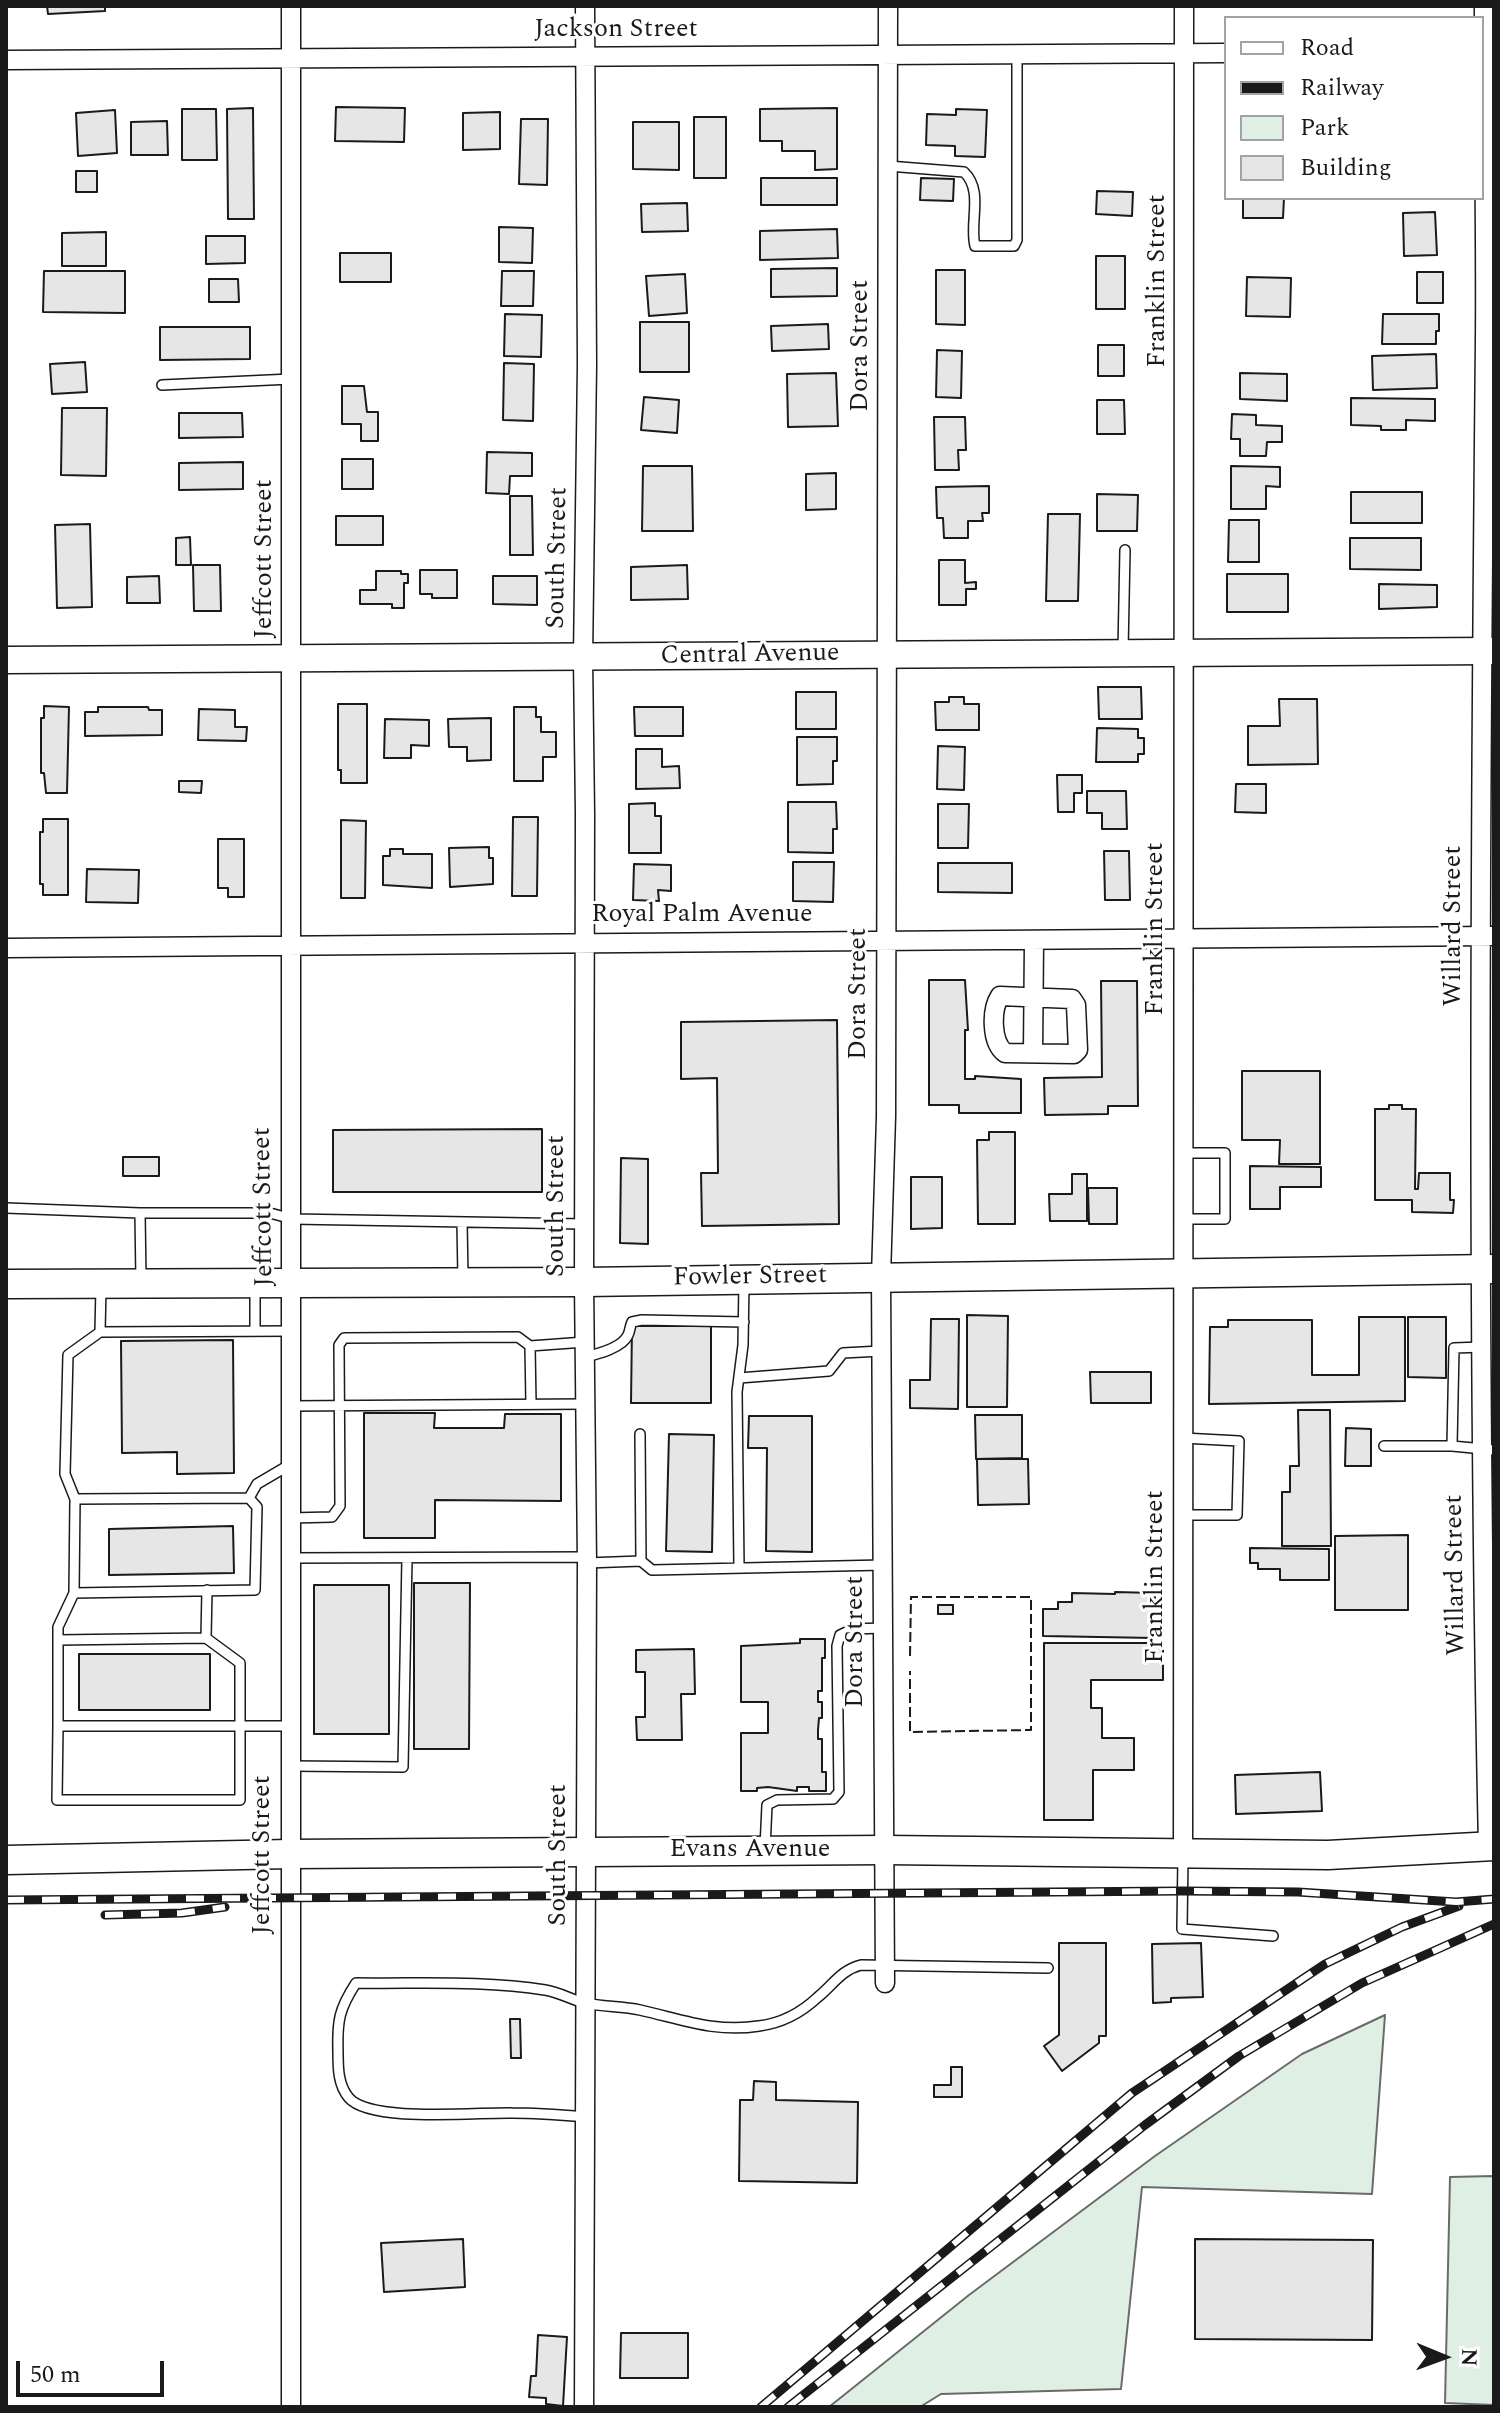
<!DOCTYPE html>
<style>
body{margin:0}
#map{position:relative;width:1500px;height:2413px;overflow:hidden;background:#fff;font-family:Spectral,serif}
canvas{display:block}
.frame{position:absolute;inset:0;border:8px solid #1a1a1a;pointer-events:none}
.legend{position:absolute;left:1224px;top:16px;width:260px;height:184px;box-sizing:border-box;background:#fff;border:2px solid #a3a3a3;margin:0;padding:10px 14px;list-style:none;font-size:24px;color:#1a1a1a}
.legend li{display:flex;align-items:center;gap:16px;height:40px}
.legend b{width:40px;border:2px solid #a3a3a3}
.north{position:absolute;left:1404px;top:2317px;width:80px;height:80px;-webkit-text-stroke:6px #fff;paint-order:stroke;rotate:91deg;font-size:22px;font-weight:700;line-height:32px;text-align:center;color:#1a1a1a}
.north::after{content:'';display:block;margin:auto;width:28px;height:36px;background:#1a1a1a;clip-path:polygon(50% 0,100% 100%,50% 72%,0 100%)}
.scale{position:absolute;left:16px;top:2361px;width:148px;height:36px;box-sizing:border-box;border:4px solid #1a1a1a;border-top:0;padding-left:10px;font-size:24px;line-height:28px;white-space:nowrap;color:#1a1a1a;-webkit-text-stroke:6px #fff;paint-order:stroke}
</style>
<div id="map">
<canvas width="1500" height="2413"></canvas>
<div class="frame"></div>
<ul class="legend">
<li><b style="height:10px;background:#fff"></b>Road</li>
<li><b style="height:10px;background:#1a1a1a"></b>Railway</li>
<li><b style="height:22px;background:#e0efe3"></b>Park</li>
<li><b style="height:22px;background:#e6e6e6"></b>Building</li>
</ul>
<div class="north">N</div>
<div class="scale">50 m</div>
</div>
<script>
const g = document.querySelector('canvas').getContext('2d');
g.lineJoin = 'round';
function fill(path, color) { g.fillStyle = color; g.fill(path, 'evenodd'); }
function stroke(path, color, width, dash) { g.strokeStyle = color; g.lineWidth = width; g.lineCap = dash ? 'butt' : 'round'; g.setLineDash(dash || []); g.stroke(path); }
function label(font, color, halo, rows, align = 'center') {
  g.font = font + ' Spectral,serif'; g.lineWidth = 6; g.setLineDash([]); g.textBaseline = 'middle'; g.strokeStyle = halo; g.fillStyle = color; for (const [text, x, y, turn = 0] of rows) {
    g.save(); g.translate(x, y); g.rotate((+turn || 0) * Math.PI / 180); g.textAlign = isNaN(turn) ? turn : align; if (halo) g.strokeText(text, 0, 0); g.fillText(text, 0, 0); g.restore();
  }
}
const green = new Path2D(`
 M1385,2015L1372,2194L1142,2187L1121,2389L941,2394L920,2407H829L969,2295L1155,2156L1302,2054Z
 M1494,2176V2405L1445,2403L1450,2177Z`);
fill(green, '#e0efe3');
stroke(green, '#6a6a6a', 2);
const building = new Path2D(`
 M47,6H105V11L48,14Z
 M336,107L405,108L404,142L335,141Z
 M253,108L254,219H228L227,109Z
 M837,108V169L815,170V151H782V141H760V109Z
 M182,109H216L217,160H182Z
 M956,109L987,110L985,157L955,156V146L926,145L927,114L956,115Z
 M115,110L117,153L78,156L76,113Z
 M500,112V149L463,150V113Z
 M694,117H726V178H694Z
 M521,119H548L547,185L519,184Z
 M167,121L168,155H131V122Z
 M633,122H679V170L633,169Z
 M76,171H97V192H76Z
 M761,178H837V205H761Z
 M921,178L954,179L953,201L920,200Z
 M1097,191L1133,192L1132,216L1096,214Z
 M1243,198H1284L1283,218H1243Z
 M687,203L688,231L642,232L641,204Z
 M1435,212L1437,255L1404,256L1403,213Z
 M499,227L533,228L532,263L499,262Z
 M837,229L838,258L760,260V231Z
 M106,232V266H62V233Z
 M206,236H245V263L206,264Z
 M340,253H391V282H340Z
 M1096,256H1125V309H1096Z
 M837,268V296L771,297V269Z
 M936,270H965V325L936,324Z
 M44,271H125V313L43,312Z
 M502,271H534L533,306H501Z
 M1417,272H1443V303H1417Z
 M685,274L687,313L649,316L646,276Z
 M1247,277L1291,278L1290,317L1246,316Z
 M209,279H238L239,302H209Z
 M505,314L542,315L541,357L504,356Z
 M1383,314H1439V331H1436V344H1382Z
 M640,322H689V372H640Z
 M828,324L829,349L772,351L771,326Z
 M160,327H250V359L160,360Z
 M1098,345H1124V376H1098Z
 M937,350L962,351L961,398L936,397Z
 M1436,354L1437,388L1373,390L1372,356Z
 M85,362L87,392L52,394L50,364Z
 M504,363L534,364L533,421L503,420Z
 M836,373L838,426L788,427L787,374Z
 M1240,373L1287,374V401L1240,399Z
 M342,386H364L367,412H378V441H361V424H342Z
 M644,397L679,400L677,433L641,430Z
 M1351,398L1435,399V421L1406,420V430H1381V426L1351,425Z
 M1097,400H1124L1125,434H1097Z
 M62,408H107L106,476L61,475Z
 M179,413H242L243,437L179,438Z
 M1232,414L1256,415V425L1282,426V442H1267L1266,456H1240V439H1231Z
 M934,417H965L966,450H958L959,470H935Z
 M487,452L532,453V476H510L509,494L486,493Z
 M342,459H373V489H342Z
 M243,462V489L179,490V463Z
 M643,466H692L693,531H642Z
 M1231,466L1280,467V487L1266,486V509H1231Z
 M836,473V509L806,510V474Z
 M989,486V513H982L983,521H968V538H944L943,518H937L936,487Z
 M1351,492H1422V523H1351Z
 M1097,494L1138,495L1137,531H1097Z
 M510,496H532L533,555H510Z
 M1048,514H1080L1078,601H1046Z
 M336,516H383V545H336Z
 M1229,520H1259V562H1228Z
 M90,524L92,607L57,608L55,525Z
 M190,537L191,565H176V538Z
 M1350,538H1421V570L1350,569Z
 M939,560H965V583L976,582V589H966V605H939Z
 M193,565H220L221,611H194Z
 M687,565L688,599L631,600V567Z
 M420,570H457V598H432V594H420Z
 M376,571H401V574H408V583H404V608H392V604H360V590H376Z
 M1227,574H1288V612H1227Z
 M159,576L160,603H127V577Z
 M493,576H537V605L493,604Z
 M1379,584L1437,585V607L1379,609Z
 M1098,687H1141L1142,719H1099Z
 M796,692H836V729H796Z
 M949,697H964V704H979V730H936L935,702H949Z
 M1279,699H1317L1318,764L1248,765V726H1280Z
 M338,704H367V783H341V770H338Z
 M44,706L69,707L67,793H46L44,773H41V718H44Z
 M98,707H148L149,710H162V735L85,736V712H98Z
 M514,707H536V717H541V732H556V757H543V781H514Z
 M634,707H683V736H635Z
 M199,709L235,710V727H247L246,741L198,740Z
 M491,718V760L467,761V747H449L448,719Z
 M385,719L429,720V746L411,745V758H384Z
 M1097,728L1138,729V738H1144V754H1138V762H1096Z
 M797,737H837V761H833V784L797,785Z
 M938,746L965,747L964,790L937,789Z
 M636,749H662V767L679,766L680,788L636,789Z
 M1057,775H1082V793H1074V812H1058Z
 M179,781H202L201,793L179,792Z
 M1236,784H1266V813L1235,812Z
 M1087,791H1126L1127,829H1102V813H1087Z
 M788,802H836L837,829H833V853L788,852Z
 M655,803V816H661V853H629V804Z
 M938,804H969L968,848H938Z
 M513,817H538L537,896H512Z
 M43,819H68V895H43V884H40V832H43Z
 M341,820L366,821L365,898H341Z
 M218,839H244V897H228V888H218Z
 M489,847V858H493V884L450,887L449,848Z
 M390,849H403V854H432V888L383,885V856H390Z
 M1104,851H1129L1130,900H1105Z
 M793,862H834L833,902L793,901Z
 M938,863H1012V893L938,892Z
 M634,864L671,865V891L658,890L659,901L633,900Z
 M87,869L139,870L138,903L86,902Z
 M929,980H965L968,1030H965V1079H975V1076L1021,1079V1113H959V1105H929Z
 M1101,981H1137L1138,1106H1108V1114L1045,1115L1044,1078L1102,1077Z
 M837,1020L839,1224L702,1226L701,1173H718L717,1078L681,1079V1022Z
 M1242,1071H1320V1164H1279L1280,1140H1242Z
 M1389,1105H1402V1109H1416L1415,1189H1418L1419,1173H1450V1200H1454L1453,1213L1412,1212V1200H1375V1109H1389Z
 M542,1129V1192H333V1130Z
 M989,1132H1015V1224H978L977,1140H989Z
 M123,1157H159V1176H123Z
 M621,1158L648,1159V1244L620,1243Z
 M1250,1166L1321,1167V1187H1280V1209H1250Z
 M1072,1174H1087V1221H1050L1049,1194H1072Z
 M911,1177H942V1228L911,1229Z
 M1088,1188H1117V1224H1089Z
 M967,1315L1008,1316L1007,1407H967Z
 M1359,1317H1405V1401L1209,1404L1210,1327H1228V1320H1312V1375H1359Z
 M1408,1317H1446V1378L1408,1377Z
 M931,1319H959L958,1409L910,1408V1380H930Z
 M632,1326H711V1403H631Z
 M233,1340L234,1473L177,1474V1452L122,1453L121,1341Z
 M1090,1372H1151V1403H1091Z
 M1298,1410H1330L1331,1546H1282V1492H1290V1466H1299Z
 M364,1413H435L434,1428H504L505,1414H561V1501L435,1500V1538H364Z
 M975,1415H1022V1458L976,1459Z
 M749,1416H812V1552L766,1551L767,1448H748Z
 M1346,1428L1371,1429V1466H1345Z
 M669,1434L714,1435L712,1552L666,1551Z
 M977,1459H1028L1029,1504L978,1505Z
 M233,1526L234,1573L109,1575V1529Z
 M1408,1535V1610H1335V1536Z
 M1250,1548L1329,1549V1580H1280V1569H1258V1563H1250Z
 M414,1583H470L469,1749H414Z
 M314,1585H389V1734H314Z
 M1115,1592L1155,1593L1154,1638L1043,1636V1609H1058V1602H1072V1593L1115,1594Z
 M938,1605H953V1614H938Z
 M800,1639H825V1658H822V1691H818V1702H822V1718H819L818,1730V1739H822V1772H826V1791H809V1787H797V1791L768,1787L757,1788V1791H741V1733H768V1702H741V1646L800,1643Z
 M1044,1643H1163V1680H1091V1708H1102V1738H1134V1770H1093V1820H1044Z
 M694,1649L695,1694H681L682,1740H637L636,1717H645V1672H636V1650Z
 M79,1654H210V1710H79Z
 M1320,1772L1322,1811L1236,1814L1235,1775Z
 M1059,1943H1106V2036H1099V2043L1062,2071L1044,2046L1059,2035Z
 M1201,1943L1203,1997L1171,1998V2002L1153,2003L1152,1944Z
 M510,2019H520L521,2058H511Z
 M951,2067H962V2097H934V2085H951Z
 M754,2081L776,2082V2100L858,2102L857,2183L739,2181L740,2100H753Z
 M463,2239L465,2287L384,2292L381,2243Z
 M1195,2239L1373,2240L1372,2340L1195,2339Z
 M621,2333H688V2378H620Z
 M538,2335L567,2337L563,2406L546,2404V2398L529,2397L531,2376H536Z`);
fill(building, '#e6e6e6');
stroke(building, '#1a1a1a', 2);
const lane = new Path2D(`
 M888,166L964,172C984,191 969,222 975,246H1014L1017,240V54
 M162,385L291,379
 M1123,650L1125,550
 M1183,1153H1225V1219H1183
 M6,1208L140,1213L141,1280
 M140,1213H270L292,1219L584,1224
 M462,1222L463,1278
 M255,1330V1287
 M100,1332L292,1331
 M530,1346L585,1342
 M585,1357C598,1354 622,1348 628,1335C630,1331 630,1326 632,1322L642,1320L744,1322
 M739,1378L829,1371L843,1353L881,1351
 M291,1406L586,1404
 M640,1434L641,1561L652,1570L884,1565
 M1384,1446H1452L1494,1450
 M1452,1446L1454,1348L1482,1347
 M249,1498L257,1484L291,1464
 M75,1499L65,1474L68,1355L100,1332L101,1287
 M1183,1515H1237L1239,1441L1183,1438
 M290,1518L332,1517L340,1506L339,1345L344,1338L518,1337L530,1346L531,1404
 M290,1558L587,1557
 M587,1563L641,1561
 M739,1568L737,1392L743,1345L744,1282
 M74,1593L255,1590L257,1507L249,1498L75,1499L74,1593L58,1627V1726H290
 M58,1640L206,1638
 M58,1726L57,1800H240V1663L206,1638L207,1590
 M290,1766L403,1767L407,1558
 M765,1848L767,1805L777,1800L833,1799L839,1792L837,1646L840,1635L853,1629L883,1628
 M1183,1856L1182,1929L1273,1936
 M586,2117C562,2115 537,2113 512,2113C478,2112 371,2123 349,2098C338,2085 338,2068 338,2052C337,2021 339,2009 356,1983C419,1984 483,1980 545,1990C559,1992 572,2000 585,2003C603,2007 622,2006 640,2010C681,2019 715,2033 759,2026C783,2023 801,2013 818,1997C833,1985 841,1970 861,1965L1048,1968`);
const street = new Path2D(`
 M1484,6C1483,117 1486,228 1485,339C1480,841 1477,1344 1488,1846
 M6,60L1226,53
 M6,948L1494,936
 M1000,996L1072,999L1076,1005L1078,1050L1074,1054L1005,1053C991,1042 991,1010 1000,996Z
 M1033,1053L1034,941
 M1183,1852L1184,6
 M885,1983L881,1276L886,1117L888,6
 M291,2407V6
 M584,2407L587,1563L584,1282L585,814L583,658L587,365L585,6`);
const secondary = new Path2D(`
 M6,660L1494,651`);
const primary = new Path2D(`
 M6,1284L584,1282L1494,1269
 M6,1860L290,1854L885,1850L1328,1855L1494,1846`);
stroke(lane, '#1a1a1a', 12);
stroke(street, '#1a1a1a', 21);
stroke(secondary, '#1a1a1a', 29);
stroke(primary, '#1a1a1a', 31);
stroke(lane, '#fff', 9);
stroke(street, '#fff', 18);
stroke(secondary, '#fff', 26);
stroke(primary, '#fff', 28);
const rail = new Path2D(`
 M6,1900L1183,1891L1298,1892L1456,1902L1494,1899
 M105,1915L182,1913L225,1907
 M761,2407L1132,2093L1325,1964L1402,1927L1459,1906
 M788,2407L1145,2125L1239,2056L1362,1983L1494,1924`);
stroke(rail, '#1a1a1a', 9);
stroke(rail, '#fff', 6, [18]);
stroke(new Path2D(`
 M910,1656L911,1597H1031V1730L910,1732V1671`), '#1a1a1a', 2, [10, 4]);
label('26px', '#1a1a1a', '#fff', [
 ["Jackson Street",616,31],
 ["Franklin Street",1159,281,-90],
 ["Dora Street",862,346,-90],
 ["South Street",559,558,-89],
 ["Jeffcott Street",266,559,-90],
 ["Central Avenue",750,656,-1],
 ["Royal Palm Avenue",702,916],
 ["Willard Street",1455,926,-90],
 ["Franklin Street",1157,929,-90],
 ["Dora Street",860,994,-90],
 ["South Street",558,1206,-90],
 ["Jeffcott Street",265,1207,-91],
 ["Fowler Street",750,1278,-1],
 ["Willard Street",1457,1575,-91],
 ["Franklin Street",1157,1577,-90],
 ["Dora Street",857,1642,-90],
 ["Evans Avenue",750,1851],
 ["Jeffcott Street",264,1855,-90],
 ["South Street",560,1855,-90]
]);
</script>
